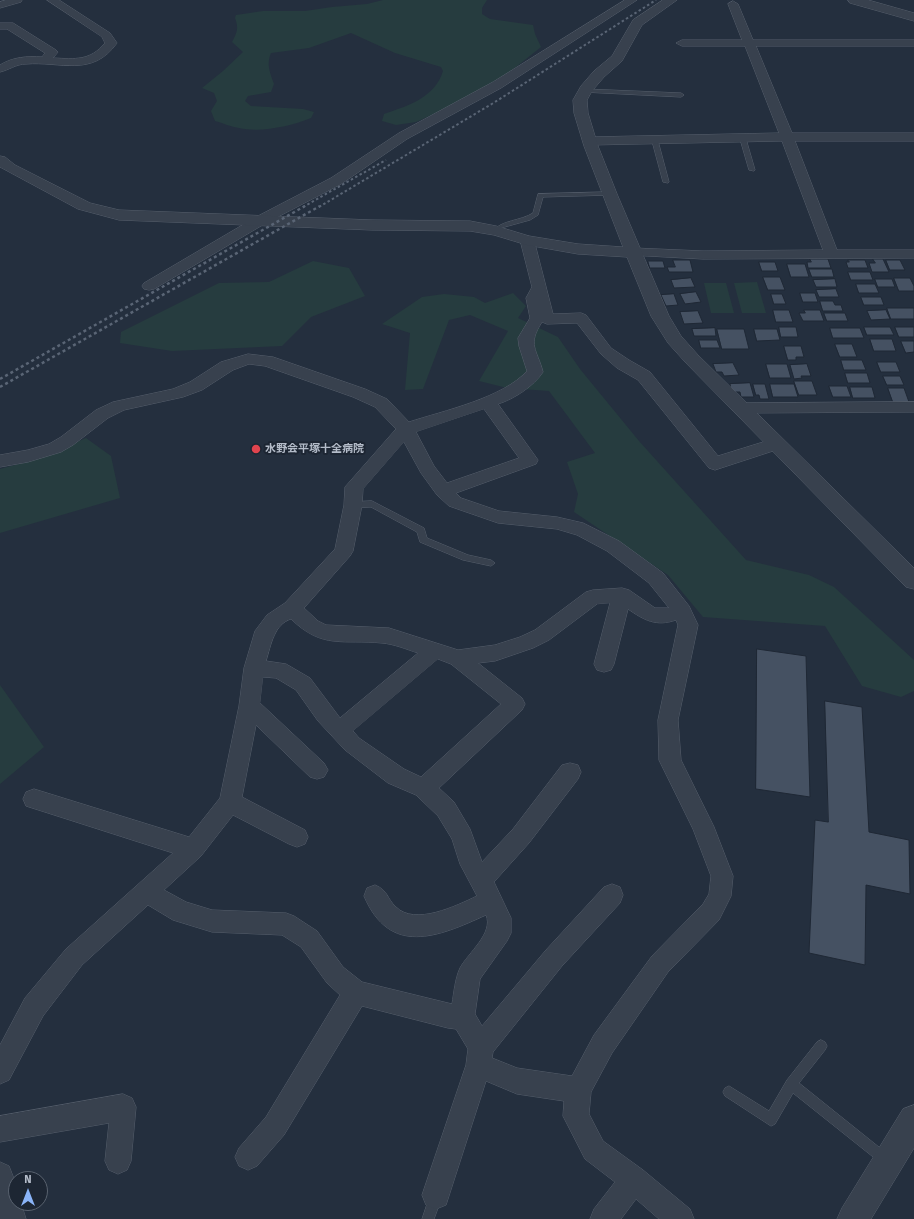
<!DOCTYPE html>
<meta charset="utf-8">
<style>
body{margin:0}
#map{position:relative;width:914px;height:1219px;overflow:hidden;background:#242f3e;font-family:"Fira Sans",sans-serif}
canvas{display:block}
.north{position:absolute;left:8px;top:1171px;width:40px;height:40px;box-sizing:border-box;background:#1d2633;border:1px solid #59626f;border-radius:50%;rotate:0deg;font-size:11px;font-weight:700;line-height:16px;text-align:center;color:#b4bcc9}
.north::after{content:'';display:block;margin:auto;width:14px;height:18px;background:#8ab4f8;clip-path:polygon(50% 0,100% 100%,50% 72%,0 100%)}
</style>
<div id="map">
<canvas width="914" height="1219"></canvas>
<div class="north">N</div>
</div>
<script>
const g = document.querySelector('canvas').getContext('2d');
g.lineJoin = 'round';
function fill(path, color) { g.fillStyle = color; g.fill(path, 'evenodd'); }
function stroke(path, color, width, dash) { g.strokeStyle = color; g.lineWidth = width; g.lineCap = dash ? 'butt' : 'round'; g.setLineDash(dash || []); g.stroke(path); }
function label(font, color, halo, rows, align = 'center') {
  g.font = font + ' "Fira Sans","Noto Sans JP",sans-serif'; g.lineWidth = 4; g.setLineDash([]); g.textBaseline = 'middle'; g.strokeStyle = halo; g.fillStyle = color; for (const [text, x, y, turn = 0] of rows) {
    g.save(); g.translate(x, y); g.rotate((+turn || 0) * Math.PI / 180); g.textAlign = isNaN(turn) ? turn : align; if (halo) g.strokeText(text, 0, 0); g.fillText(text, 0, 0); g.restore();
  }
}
fill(new Path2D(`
 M383,0H487L482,8V14L490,19L533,25L535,34L541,47L506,75L447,108L416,122L396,125L382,121L384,114C407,106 435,98 443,71L441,67L395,53L351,33L309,48L271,53C266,64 270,73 274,84L271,92L248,96L245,101L251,106L303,109L314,112L311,118C291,126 261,133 239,128C231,127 223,123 215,121L211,111L217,101L214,93L202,88L223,71L243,52L232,42C237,33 239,28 235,18L236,15L263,11H305L332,7L367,4Z
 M313,261L349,268L365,296L311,317L282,346L172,351L120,343L121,332L219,283L269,282Z
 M757,282L766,313H742L734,283Z
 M704,283H726L734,313H711Z
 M513,293L526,306L518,318L558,337L580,369L639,441L746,560L809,575L834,587L914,660V691L901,697L862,686L825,626L703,617L668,575L574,512L578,494L567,462L595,453L549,391L507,388L479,381L508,331L470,315L449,320L423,389L405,390L410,333L382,324L422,297L444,294L474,297L485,303Z
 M86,438L111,456L120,498L0,533V469L37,459Z
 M0,685L44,747L0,784Z`), '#263c3f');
const building = new Path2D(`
 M810,259H828L831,268H808L807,262H811Z
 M873,259H883L889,272H872L869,263H875Z
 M673,260H690L693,272H669L667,267H675Z
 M848,260H865L868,268H848L846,262H849Z
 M886,260H900L905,270H890Z
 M648,261H663L665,268H650Z
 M759,262H775L778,271H762Z
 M787,264H805L809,277H791Z
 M809,269H832L834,277H812Z
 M848,272H870L873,280H851Z
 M763,277H780L785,290H768Z
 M691,278L695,287L674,288L671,280Z
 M894,278H910L914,286V291H899Z
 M835,279L837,287H816L813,280Z
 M875,279H892L895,287H878Z
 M856,284H875L879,293H859Z
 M836,289L839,297H819L816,290Z
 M696,292L701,302L685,304L680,294Z
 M800,293H815L818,302H803Z
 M674,294L678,305L666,306L661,295Z
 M771,294H782L786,304H774Z
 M861,297H881L884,305H864Z
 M820,301H833L835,305H841L843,311H823Z
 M887,308H914V319H891Z
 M773,310H789L793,322H776Z
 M804,310H820L824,321H803L799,313H805Z
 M886,310L890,319L871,320L867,311Z
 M698,311L703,323L684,324L680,312Z
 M824,313H845L848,321H827Z
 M779,327H796L798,337H781Z
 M864,327H890L894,335H867Z
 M895,327H914V337H899Z
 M715,328L716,336H694L692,329Z
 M830,328H860L864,338H833Z
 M717,329H744L749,349H722Z
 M754,329H777L780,340L757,341Z
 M870,339H892L896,351H874Z
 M699,340H717L720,348H701Z
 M901,341H914V352L906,353Z
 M835,344H852L857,357H840Z
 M784,346H801L804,357H796V360H788Z
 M841,360H862L866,370H844Z
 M877,362H896L900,372H881Z
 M733,363L739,375L724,376L722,372H716L713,364Z
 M766,364H787L791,378H770Z
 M807,364L811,376H801L802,378L794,379L790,365Z
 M845,373H867L870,383H848Z
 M883,376H900L904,385H887Z
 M794,381H812L817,395H799Z
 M750,383L754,397H741L740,392H735L731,389L730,384Z
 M753,384H765L769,399H760L759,395H756Z
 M770,384H794L798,397H773Z
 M829,386H847L851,397H833Z
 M850,387H872L875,398H853Z
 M888,388H904L909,402H893Z
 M757,649L806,656L810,797L756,789Z
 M825,701L862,707L869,832L909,840L910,894L866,885L865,965L809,953L815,820L828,822Z`);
fill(building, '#455162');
stroke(building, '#1f2835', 1);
const service = new Path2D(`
 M585,89L681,93L684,95L681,97L583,92L582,91Z
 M743,137L746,139L755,170L754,171L749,170L740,139Z
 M655,139L658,141L669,182L668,183L663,182L652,141Z
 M609,192L612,194L611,195L543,197L538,215L530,220L501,228L498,232L493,231C501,220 521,221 533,213L538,194Z
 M372,501L424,528L427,538L468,555L491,560L495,563L491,566L463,560L420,542L417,532L371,507L353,508L349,505L353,502Z
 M821,1040L825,1042L827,1046L825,1050L799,1083L890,1156L892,1160L890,1164L886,1166L882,1164L793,1093L775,1124L771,1126L725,1096L723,1092L725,1088L729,1086L769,1111L787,1080L817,1042Z
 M436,1191L441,1192L442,1197L434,1219H422L431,1192Z`);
const minor = new Path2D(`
 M6,0H22L21,2L0,8V2Z
 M47,0H59L110,33L117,43C92,78 60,61 26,64C16,64 9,70 0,72V65C13,57 27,56 42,57L45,53L7,29H0V23H13L56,50L58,52L53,58C76,59 90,61 105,43L102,37Z
 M625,0H637L501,88L407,139L341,184L266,223L154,289L149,290L144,289L142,286L144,283L256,217L331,178L399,133L493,82Z
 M733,1L738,4L753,40H914V46H756L792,133H914V141H795L837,250H914V258L703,259L629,255L627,252L629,249L634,248L703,251L823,250L782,141L590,145L586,144L584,141L586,138L590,137L779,133L745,46H682L676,43L682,40H742L728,4Z
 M527,236L532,237L534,240L553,314L581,313L586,315L611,348L629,360L650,372L718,456L776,438L782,440L784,444L782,448L721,468L715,470L709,468L638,380L617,368L601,354L577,323L547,324L542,322C527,345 537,349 543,372C534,386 514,399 498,404L538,460L536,464L456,493L461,498L499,511L557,517L583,523L619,541L663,573L689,606L698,625L678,720L681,760L714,827L733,876L731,896L719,920L668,972L612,1053L591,1092L589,1114L603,1141L643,1170L690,1209L694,1219H659L636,1199L621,1219H590L594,1209L615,1182L585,1159L563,1116L564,1101L517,1094L486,1081L446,1205L436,1209L426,1205L422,1195L466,1065L468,1049L456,1029L448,1028L362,1006L284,1135L257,1166L248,1170L239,1166L235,1157L239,1148L266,1117L340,995L327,983L301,947L282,935L212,932L173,920L148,905L82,965L43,1016L9,1080L0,1084V1045L25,998L66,949L173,853L26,806L23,799L26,792L34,789L189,837L220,798L239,706L244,668L255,631L267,615L285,603L335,549L344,505L345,487L396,429L375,407L353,397L265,366L249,364L233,370L202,390L183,397L124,410L108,418L73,445L61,452L28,462L0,467V455L28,450L49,444L61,437L96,410L113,402L173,389L190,382L221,362L248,354L273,357L365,389L387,399L409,422C443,411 503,398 527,371L519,346L518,338L530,318L526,298L532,287L520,240L522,237ZM484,409L519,458L447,483L434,466L416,432ZM404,442L421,473L437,495L449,506L498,523L557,529L577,535L607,551L649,583L669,608H655L629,590L622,588L593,590L586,592L535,630L520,637L495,645L458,650L389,628L326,625L318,621L304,608L350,556L353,551L362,505L363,489ZM610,603L594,664L597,670L604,672L611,670L614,664L628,609C644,620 656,627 676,620L678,625L658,720L659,760L693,829L711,876L709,894L703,904L652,956L594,1035L572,1076L517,1068L492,1058L493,1052L562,966L620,903L623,895L620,887L612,884L604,887L546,950L482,1026L475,1014L480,979L507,941L511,933V918L494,882L529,843L578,779L581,772L578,765L570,763L562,765L513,829L482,862L470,829L454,802L439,788L522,710L525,704L522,698L478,663L495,661L533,648L549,640L597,604ZM291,619C323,650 343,639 382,643C394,644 406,649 418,653L340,718L310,678L286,664L266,661C271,645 274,624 291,619ZM438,659L451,664L501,704L421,777L404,769L359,738L353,731ZM263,677L276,678L296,690L318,721L345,750L388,783L416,795L438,816L452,839L460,864L477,896C456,906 415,926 396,907C386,898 389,891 375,885L367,888L364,896C390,957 438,937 486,915C494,933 468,953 460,968C455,979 454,992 452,1004L362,982L343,967L317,931L294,916L286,913L212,910L186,902L164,890L201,856L233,815L289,844L297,847L305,844L308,837L305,830L242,797L256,725L310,777L317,779L324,777L328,770L324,763L260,703Z
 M914,402V412L740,413L734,412L732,408L734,404L740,403Z
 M123,1094L132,1098L136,1107L131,1161L127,1170L118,1174L109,1170L105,1161L109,1123L0,1142V1116Z
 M0,1162L9,1166L16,1184V1203H21L26,1219H0Z`);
const tertiary = new Path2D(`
 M663,0H677L642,25L622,61L604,77L592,91L587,100L588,113L598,146L617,194L669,316L681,336L698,355L914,568V589L906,587L686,363L668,343L651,316L627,257L578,254L527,245L494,235L470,231L372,230L119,220L78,209L0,167V156L5,157L15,165L90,203L119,210L372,220L470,221L496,226L529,236L578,244L623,247L584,146L574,113L573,100L581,86L594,71L612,56L633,20Z
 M848,0H868L914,13V21L850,3Z
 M914,1105V1148L871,1219H837L842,1208L903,1109Z`);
stroke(service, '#565f6c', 1);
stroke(minor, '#565f6c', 1);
stroke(tertiary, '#565f6c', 1);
fill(service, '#38414e');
fill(minor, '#38414e');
fill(tertiary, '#38414e');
stroke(new Path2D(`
 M303,207L386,160
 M319,207L495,102L656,0`), '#5a6575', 2, [2.5, 2.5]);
stroke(new Path2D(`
 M0,379L305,206
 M0,387L320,206`), '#5a6575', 2.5, [3, 3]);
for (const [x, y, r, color] of [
 [256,449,5,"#e0444e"]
]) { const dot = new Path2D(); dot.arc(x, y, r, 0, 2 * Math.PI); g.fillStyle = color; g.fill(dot); stroke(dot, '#1d2633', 1.5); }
label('bold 11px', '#b4bcc9', '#1d2633', [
 ["水野会平塚十全病院",265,449]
], 'left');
</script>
